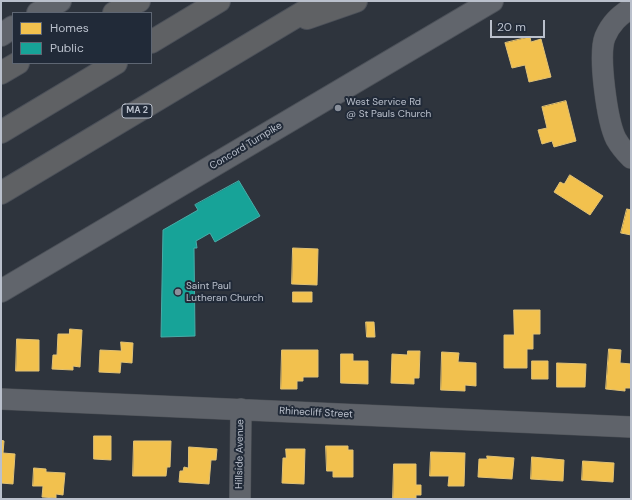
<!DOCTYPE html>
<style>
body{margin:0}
#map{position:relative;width:632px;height:500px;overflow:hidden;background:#2e343d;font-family:"DM Sans",sans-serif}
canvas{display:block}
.frame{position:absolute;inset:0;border:2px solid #bac0cc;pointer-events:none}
.legend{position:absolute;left:12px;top:12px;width:140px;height:52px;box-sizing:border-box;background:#212a38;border:1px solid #5e6673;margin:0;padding:5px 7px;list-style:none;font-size:12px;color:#bac0cc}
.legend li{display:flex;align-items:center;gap:8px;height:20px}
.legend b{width:20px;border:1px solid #5e6673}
.scale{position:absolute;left:490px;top:20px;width:55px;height:18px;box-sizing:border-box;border:2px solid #bac0cc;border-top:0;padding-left:5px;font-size:12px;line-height:14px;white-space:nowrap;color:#bac0cc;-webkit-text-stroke:3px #212a38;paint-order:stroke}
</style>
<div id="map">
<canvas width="632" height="500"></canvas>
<div class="frame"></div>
<ul class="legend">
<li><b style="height:11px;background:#f2c14e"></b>Homes</li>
<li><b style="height:11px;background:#17a398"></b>Public</li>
</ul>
<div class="scale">20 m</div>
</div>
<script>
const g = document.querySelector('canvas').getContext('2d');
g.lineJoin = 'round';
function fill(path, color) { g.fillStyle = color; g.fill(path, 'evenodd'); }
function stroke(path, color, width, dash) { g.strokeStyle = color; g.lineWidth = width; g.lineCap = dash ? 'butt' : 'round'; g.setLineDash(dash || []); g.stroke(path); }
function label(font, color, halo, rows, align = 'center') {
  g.font = font + ' "DM Sans",sans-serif'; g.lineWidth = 4; g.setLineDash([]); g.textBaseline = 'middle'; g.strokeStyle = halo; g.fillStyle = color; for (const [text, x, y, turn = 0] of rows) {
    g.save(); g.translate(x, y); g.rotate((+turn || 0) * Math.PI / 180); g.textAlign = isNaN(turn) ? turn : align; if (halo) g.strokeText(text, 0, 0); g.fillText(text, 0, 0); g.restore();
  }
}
const homes = new Path2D(`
 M530,37L531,42L541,39L551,77L529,82L525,65L512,68L505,43Z
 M566,101L576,141L554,147L552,141L542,144L538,130L547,128L542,107Z
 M570,175L603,196L590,215L554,192L560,182L564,184Z
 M627,209L631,210V235L621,233Z
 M293,248L318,249L317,285L292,284Z
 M293,292H312V302H293Z
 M514,310H540V334H533V349H527V368H504V335H514Z
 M366,322H374L375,337H367Z
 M70,329L82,330L80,367L73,366V370L52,369L53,355H57L58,334H69Z
 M17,339L39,340V371H16Z
 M121,342L133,343L132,363L121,362L120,373L99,372L100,350L121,351Z
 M609,349L621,350L620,363L631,364V388H625V391L606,389Z
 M282,350H318V377H303V381H297V389H281Z
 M408,351H420L419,378H414V384L391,383L392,354L407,355Z
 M442,352L459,353L458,362L476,363V386L465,385V391L441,390Z
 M341,354H353V361H368V384L341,383Z
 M532,361H548V379H532Z
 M557,363L586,364L585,387H557Z
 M94,436H111V460L94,459Z
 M1,440L4,441L3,453L15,454L13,484L1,483Z
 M134,441H171L170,467H167L166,476H133Z
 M326,446H348V450H353V477H333V471H327Z
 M189,447L217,449L216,460H211L209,484L179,482L180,471H183L184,467L188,468Z
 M286,449H305L304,484L282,483L283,458H286Z
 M431,452L465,453L464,486H448L449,476H430Z
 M487,456L514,458L512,479L478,477L479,459H487Z
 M532,457L564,460L563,481L531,479Z
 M583,461L614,463L613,482L582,480Z
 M394,464H416V485H421V495H416V499H393Z
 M34,468L46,469V472L65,473L63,495L56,494V498L42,497L43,486H33Z`);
fill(homes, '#f2c14e');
stroke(homes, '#e1c174', 1);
const public = new Path2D(`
 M239,181L260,216L215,242L210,233L196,241L197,248H194L195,336L161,337L163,230L198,210L195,205Z`);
fill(public, '#17a398');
stroke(public, '#48aca8', 1);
const minor = new Path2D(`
 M631,8C619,16 611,23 605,37C598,55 607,121 616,139C620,146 625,152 631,158
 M1,399L631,427
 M240,499L241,409`);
const major = new Path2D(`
 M38,13L60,1
 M1,35L13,27
 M1,291L492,1`);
const highway = new Path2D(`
 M114,13L139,1
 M307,18L356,1
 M151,42L219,1
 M1,73L18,63
 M1,132L116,63
 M1,193L322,1`);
stroke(minor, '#4b4f55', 22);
stroke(major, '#4c5159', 24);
stroke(highway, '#4b5059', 24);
stroke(minor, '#5f636a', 21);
stroke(major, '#61656c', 22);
stroke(highway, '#5f6164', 22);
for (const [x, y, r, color] of [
 [338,108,4,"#898f9a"],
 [178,292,4,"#898f9a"]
]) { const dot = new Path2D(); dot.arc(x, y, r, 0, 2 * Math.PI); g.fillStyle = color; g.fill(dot); stroke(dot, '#212a38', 1.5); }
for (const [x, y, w] of [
 [137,111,30]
]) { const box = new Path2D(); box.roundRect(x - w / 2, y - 7, w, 14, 3); g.fillStyle = '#212a38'; g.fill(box); stroke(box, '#bac0cc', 1); }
label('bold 9px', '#bac0cc', null, [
 ["MA 2",137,111]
]);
label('10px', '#bac0cc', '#212a38', [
 ["West Service Rd",346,102],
 ["@ St Pauls Church",346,114],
 ["Saint Paul",186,286],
 ["Lutheran Church",186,298]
], 'left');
label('10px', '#bac0cc', '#212a38', [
 ["Concord Turnpike",246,146,-31],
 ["Rhinecliff Street",316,413,3],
 ["Hillside Avenue",240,454,-89]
]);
</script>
